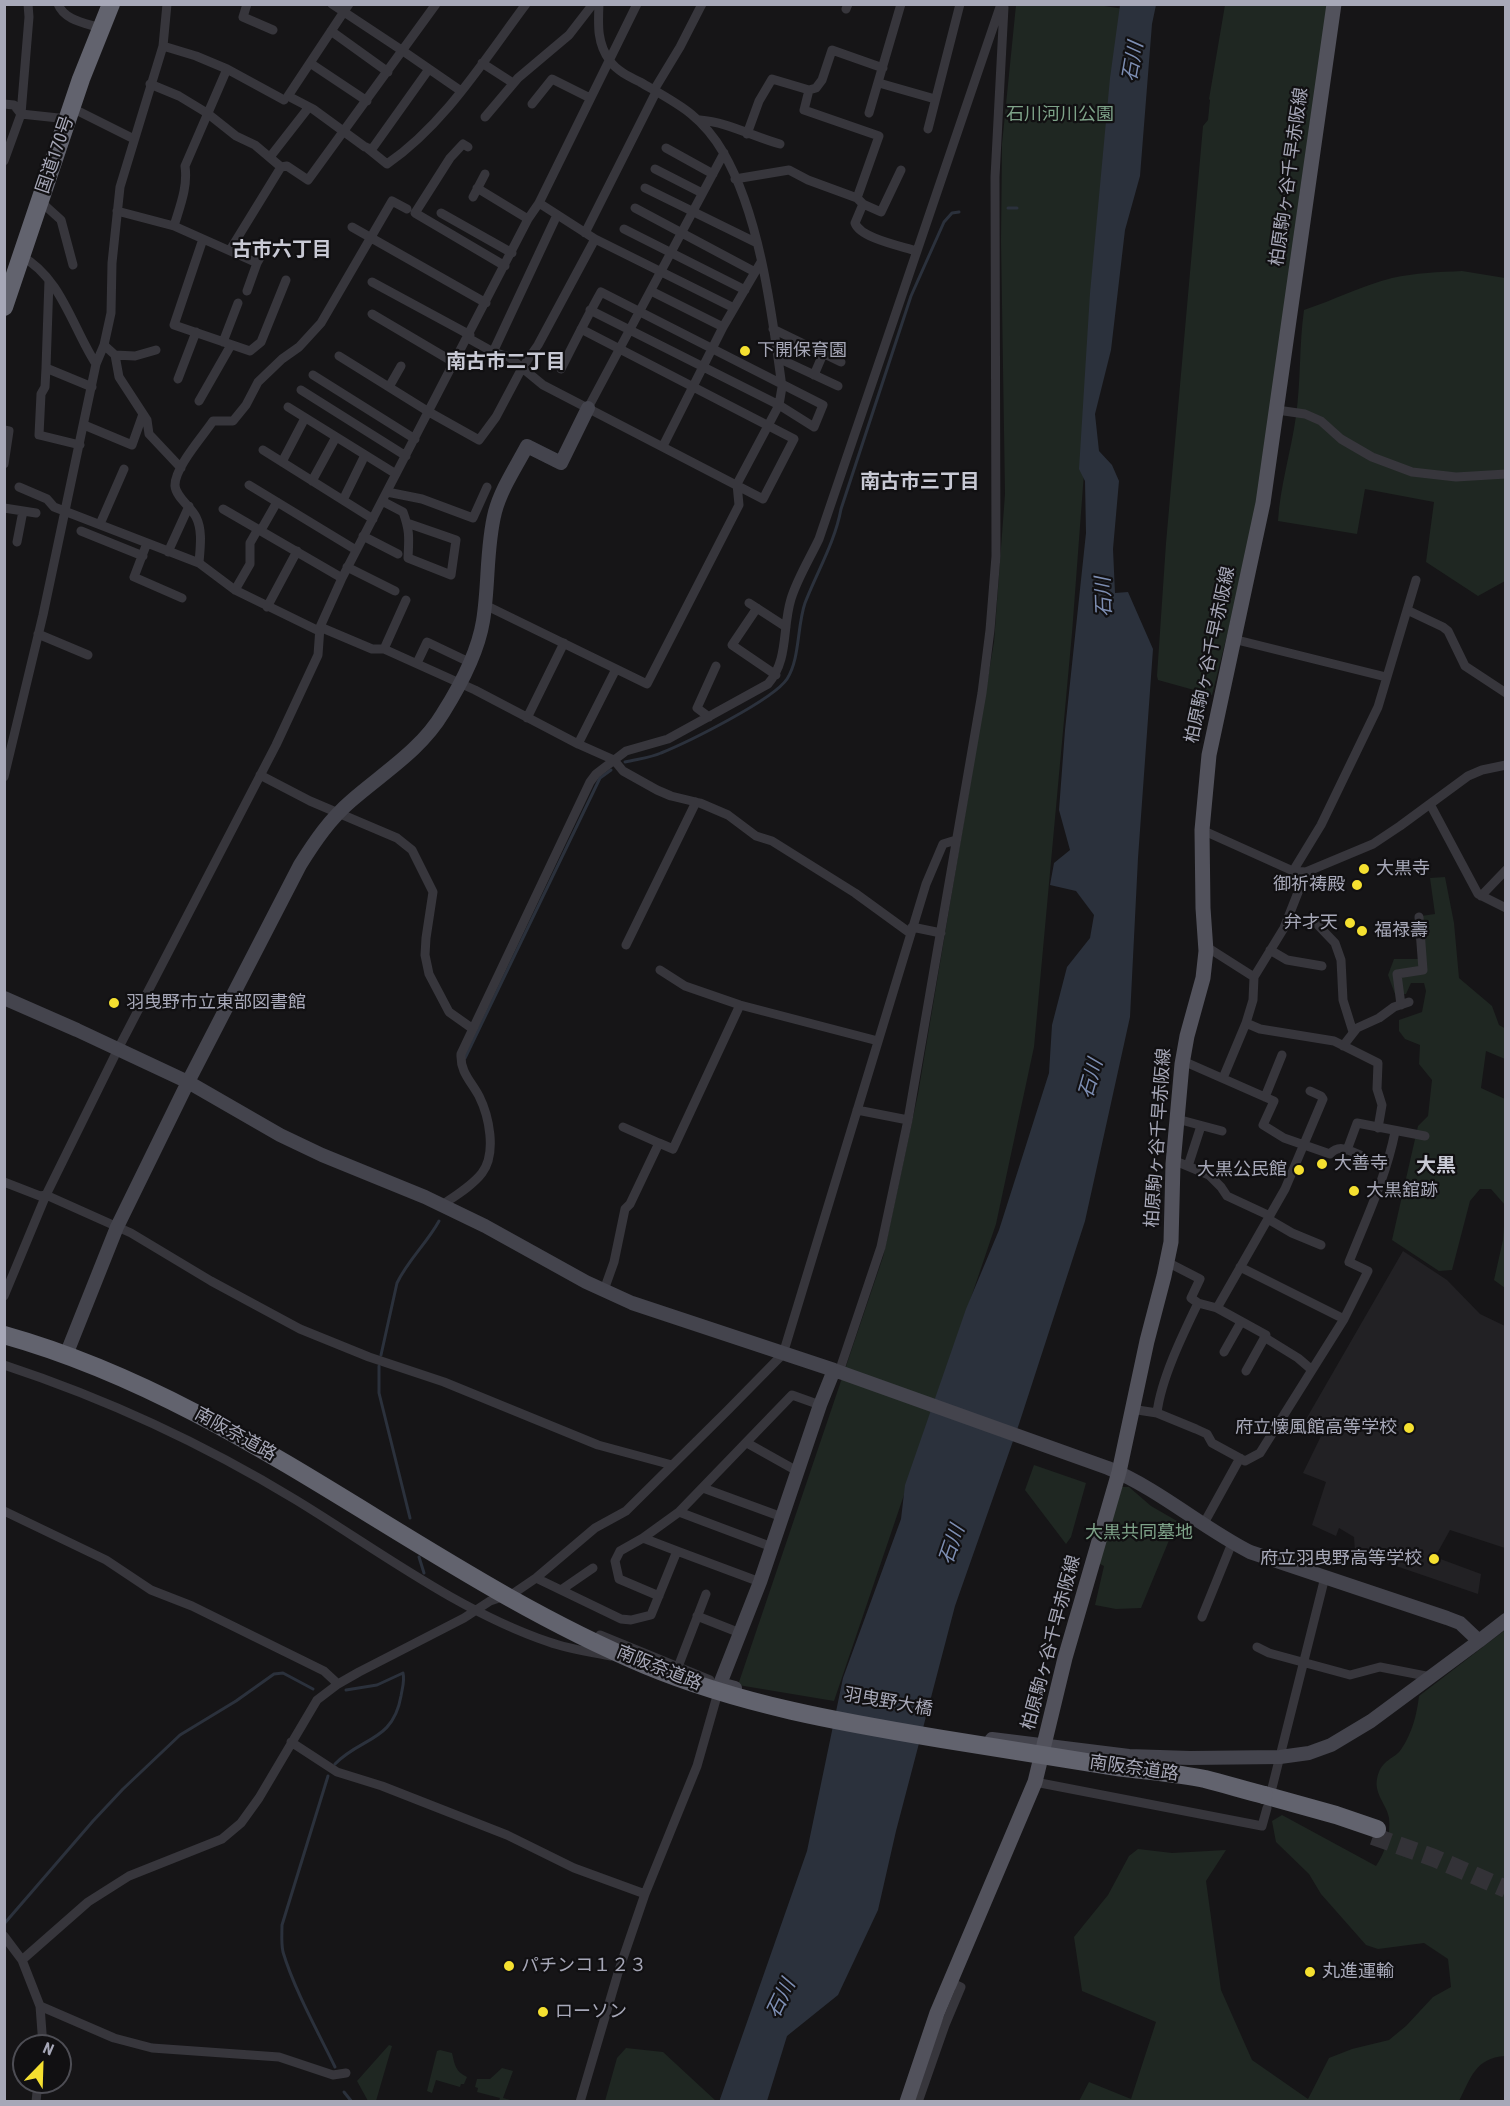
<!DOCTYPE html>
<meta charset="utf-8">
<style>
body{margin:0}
#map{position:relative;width:1510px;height:2106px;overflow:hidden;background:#161517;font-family:"Roboto Condensed",sans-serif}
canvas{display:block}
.frame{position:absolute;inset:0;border:6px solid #a7a8b8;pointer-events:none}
.north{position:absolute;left:12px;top:2034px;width:60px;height:60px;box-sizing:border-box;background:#111012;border:2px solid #4d4d54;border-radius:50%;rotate:23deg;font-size:16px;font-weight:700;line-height:24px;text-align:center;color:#a7a8b8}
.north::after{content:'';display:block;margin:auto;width:21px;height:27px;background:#f5e030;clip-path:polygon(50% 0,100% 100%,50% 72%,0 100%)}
</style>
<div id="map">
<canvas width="1510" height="2106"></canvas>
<div class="frame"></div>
<div class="north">N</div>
</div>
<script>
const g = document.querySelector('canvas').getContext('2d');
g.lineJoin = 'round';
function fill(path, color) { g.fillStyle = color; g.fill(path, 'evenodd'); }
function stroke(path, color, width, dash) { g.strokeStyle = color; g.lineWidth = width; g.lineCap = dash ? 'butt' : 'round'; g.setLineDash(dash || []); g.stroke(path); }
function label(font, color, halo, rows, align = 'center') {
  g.font = font + ' "Roboto Condensed","Noto Sans JP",sans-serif'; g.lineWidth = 4.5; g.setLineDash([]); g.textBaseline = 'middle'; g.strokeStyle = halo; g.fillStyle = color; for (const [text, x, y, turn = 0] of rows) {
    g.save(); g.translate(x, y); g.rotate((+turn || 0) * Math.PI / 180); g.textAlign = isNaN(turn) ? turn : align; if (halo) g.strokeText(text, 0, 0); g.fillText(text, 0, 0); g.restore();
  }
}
fill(new Path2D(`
 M1403,1251L1447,1280L1480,1314L1505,1326V1548L1450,1530L1435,1557L1481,1574L1478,1594L1355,1552L1354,1537L1339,1528L1336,1536L1312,1525L1326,1482L1303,1473L1321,1436L1305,1421Z`), '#222124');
fill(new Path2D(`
 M1091,4L1124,9L1096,313L1072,633L1034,1047L996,1224L834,1701L738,1685L883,1257L918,1094L994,642L1005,494L1001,241L1002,144L1016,5Z
 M1225,5H1331L1253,532L1212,695L1158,680L1157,676L1166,543L1203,126L1208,120L1210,100L1209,99Z
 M1462,271L1505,278V581L1478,596L1426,562L1434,502L1365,489L1357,534L1278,521C1280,486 1291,452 1296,416C1301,381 1299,345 1304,310C1334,300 1361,286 1392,278C1415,273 1439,272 1462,271Z
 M1445,877L1454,923L1459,978L1492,1006L1499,1025L1506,1029L1505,1059L1486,1051L1481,1088L1505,1099V1205L1491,1189H1480L1470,1201L1452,1270L1439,1271L1392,1240L1418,1126L1428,1116L1432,1080L1419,1064L1420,1045L1405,1039L1399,1031V1020L1422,1012L1426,991L1424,983H1411L1406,994H1395L1388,975L1394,959H1426L1421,916L1435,914L1430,878Z
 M1505,1211V1288L1494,1280L1503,1240Z
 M1034,1465L1086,1483L1071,1537L1066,1544L1025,1490Z
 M1122,1487H1129L1151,1506L1177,1521L1141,1608L1116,1609L1095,1605L1104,1566L1098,1563Z
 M1505,1630V2056C1475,2058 1471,2078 1459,2101H1079L1089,2082L1131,2099L1156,2022L1082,1991L1074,1937L1108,1895L1129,1856L1138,1849L1172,1853L1226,1850L1206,1881L1221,1990L1252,2060L1308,2099L1329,2058L1352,2049L1389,2040L1406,2026L1433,1997L1451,1987L1448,1959L1424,1943L1378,1949L1366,1945L1321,1894L1309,1874L1276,1842L1272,1821L1282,1815L1376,1866C1385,1853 1391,1834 1389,1818C1387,1805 1374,1794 1377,1779C1381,1758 1395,1760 1402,1748C1412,1733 1417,1714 1419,1696Z
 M389,2045L392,2046L376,2101H368L357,2081Z
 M626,2048L663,2052L716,2101H605L617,2058Z
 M440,2050L452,2053C455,2065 455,2071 467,2077L464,2084H461L460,2087L436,2080L432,2093L427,2091L437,2051Z
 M502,2068L513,2071L503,2098L514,2101H499L500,2098L477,2092L478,2088L475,2087L477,2079H490Z`), '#1f2722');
fill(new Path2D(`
 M1120,5H1156L1152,24L1140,176L1125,230L1111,350L1095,414L1099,451L1112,465L1119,481L1113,549L1115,593L1128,592L1153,649L1138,858L1130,1017L1085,1221L1019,1424L955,1606L896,1831L878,1910L838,1995L787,2036L767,2101L719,2102L807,1851L843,1678L901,1519L905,1485L966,1309L999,1230L1049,1073L1052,1025L1067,967L1090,938L1094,915L1076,891L1050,885L1054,863L1070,850L1059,810L1065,730L1086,533L1085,481L1079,469L1090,293L1110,78Z`), '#2b313c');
stroke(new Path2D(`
 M1008,208H1017
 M625,762C637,759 650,758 661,753C688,742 773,700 787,679C800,659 797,626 805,603C817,572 835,542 841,509L911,296L944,222L952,213L959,212
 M465,1058L600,778L611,770
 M381,1355L397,1283C408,1260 427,1243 439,1221
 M379,1366V1393L410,1518
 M419,1557L424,1573
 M335,1764C361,1737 393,1742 401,1696C402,1689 405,1681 403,1673L377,1685L346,1690
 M328,1776L282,1925C282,1934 281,1943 283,1952C294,1989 318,2032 335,2067
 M4,1924L93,1821L123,1789L180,1735L236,1701L274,1674L283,1673L313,1689
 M344,2092L352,2102`), '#2b313c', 3);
stroke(new Path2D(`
 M1373,1836L1434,1858L1506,1889`), '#333237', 18, [18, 9]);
stroke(new Path2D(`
 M58,4C64,20 85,23 100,28
 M247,4L243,17L273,30
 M332,4L403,51L461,91
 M349,4L288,96L313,109L365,147L372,149L429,69
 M846,9L848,4
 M331,31L388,72
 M163,46L196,56L227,69L284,100
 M310,63L367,101
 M482,63L513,83
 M879,83L935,99
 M150,84L179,96L207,113L236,136L255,145L281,167
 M654,90L680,47L702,4
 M809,90L804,110L879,136L857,198
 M4,104L14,105L21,114L68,119
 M532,104L552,79L590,98
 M72,109L78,111L134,139
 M869,113L901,4
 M485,117L518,78L569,35L593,4
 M700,120C727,122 754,137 780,144
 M928,129L960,4
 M747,134L759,101L772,79L809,90L816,88L822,80L832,50L883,68
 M366,147L387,164C445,124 484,60 526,4
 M468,147L463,144L450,158L415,213L505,266
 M666,148L713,174
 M270,157L309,107
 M4,161L21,114L29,17L28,4
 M655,169L702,193
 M735,179L789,170L808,180L857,198L863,204L855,223C860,238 901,246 916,251
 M477,188L528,219
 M645,188L757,243
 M473,197L485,174
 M40,201L61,220L73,265
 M539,203L595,239L734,308
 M863,204L881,212L901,170
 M635,208L755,272
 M117,211L174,226L257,263
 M441,213L512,253
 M174,226C180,206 188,187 185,166L227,69
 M352,227L486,303
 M624,229L745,290
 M585,233L656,92
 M203,239L174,325L250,351L261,342L286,280
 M230,250L281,167L287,166L308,180L436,4
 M21,256C61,277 73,329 96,364
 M49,280L46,368L45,387L41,394L39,435L80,445
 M372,282L470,335
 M247,291L257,263L267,245
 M651,291L723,327
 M372,314L455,363
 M773,329L841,362
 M468,338L493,352L509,357L543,385L763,499L794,439L581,329
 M223,342L238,303
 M104,345L115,355L119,377L147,420L149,434L181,468
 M493,352L557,215
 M115,355L135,356L156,350
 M339,356L429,412L479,440L496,417L522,368L538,345L595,239
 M778,358L838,386
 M46,368L92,387
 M561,369C574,343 587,317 601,292L823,405L814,427L779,405L590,310
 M313,375L415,439
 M814,375L823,354
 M178,379L196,332
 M389,387L401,366
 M301,390L406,456
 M199,401L231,345
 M288,407L396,474
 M588,408L724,153
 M1277,410L1305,414L1321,421L1341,439L1372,457L1412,472L1456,477L1506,474
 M84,425L132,445L143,414
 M4,430L9,431L4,464
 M663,446L723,327L761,262
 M263,450L373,519
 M282,462L305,418
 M312,481L336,437
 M249,485L356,550
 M19,487L47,499L54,507L199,563L235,590L319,631
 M387,492L422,499L473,518L487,487
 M343,500L365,455
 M382,501L403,512C410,531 409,538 408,558L451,575L456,540L407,523
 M4,508L36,513
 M223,509L342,578
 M100,524L124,469
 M261,530L277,502
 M81,531L143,556
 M363,536L398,554
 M17,542L23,511
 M147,543L134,577L182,598
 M168,552L189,506
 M199,563C200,548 203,531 196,517C191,507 176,497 175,486C174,468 203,436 213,421H233L246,405L258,382L282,359L299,347L321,323L392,201L407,209
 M347,567L395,591
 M235,590L250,564V543L258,529
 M749,603L786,627
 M485,605L647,684L739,505L737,484L779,405L782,387C772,314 760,215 723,152C701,114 676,103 640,82C630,77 617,71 610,61C597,44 598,25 599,4
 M267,607L297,551
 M757,608L732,645L776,675
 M1407,610L1443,627L1448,631L1465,666L1506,693
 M320,627L372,649H384L475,690L578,744L614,760L623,771L657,790L671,796L700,803L728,815L756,836L772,841L855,893L910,933
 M38,634L88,655
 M1233,639L1386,677
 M384,649L406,600
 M417,663L427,642L469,662
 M709,717L697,708L716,666
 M527,718L564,643
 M578,744L616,669
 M260,775L310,801L397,838L412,850L433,892L426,938L425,955L429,974L449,1012L473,1029
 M4,777L43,615L96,364L104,345L111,313L112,263L120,187L163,46L167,4
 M1430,804L1478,894L1506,908
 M1202,830L1293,871L1306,872L1373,844L1400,826L1468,776L1482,770L1506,765
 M1293,871L1321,825L1378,707L1416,580
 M1481,896L1506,870
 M1313,920L1335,943L1341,960L1343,1000L1353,1032
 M912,927L941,933
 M626,945L696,802
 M1270,950L1287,960L1322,966
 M1206,951L1210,949L1254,977L1253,1000L1246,1023L1223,1078
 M660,970L685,986L740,1005L878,1041
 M1254,977L1284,928L1306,872
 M1401,1005L1397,974L1423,970L1419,917
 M1246,1023L1260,1029L1334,1041L1378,1063L1377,1089L1382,1105L1378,1128
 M1343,1046L1357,1028L1379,1018L1394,1007L1409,1002
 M1183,1061L1274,1101L1263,1125L1284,1138L1330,1154C1339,1144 1348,1150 1360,1155
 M1265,1097L1282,1055
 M857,1110L908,1120
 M1177,1119L1222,1131
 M659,1143L673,1149L740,1005
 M1347,1150L1357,1123L1425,1136
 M1173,1160L1209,1175L1221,1187L1227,1196L1270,1216
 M1188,1166L1201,1126
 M4,1182L40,1196L46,1195L131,1233L211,1281L300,1329L369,1357L444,1382L598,1445L672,1465
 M442,1205C455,1196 472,1186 482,1173C497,1153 489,1116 479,1096C471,1081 460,1072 461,1054L590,782L596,774L626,751L668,739L768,684C789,660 782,628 791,599C797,579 810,558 819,539L1001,4
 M1268,1219L1292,1233L1321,1245
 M1167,1262L1200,1279L1191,1298L1198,1303
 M1240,1267L1344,1319
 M604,1290L614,1262L625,1209L630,1204L659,1143L623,1127
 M4,1296L46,1195L118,1049L276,745L318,655L320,627L342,578L528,219L539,203L637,4
 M1217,1308L1285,1189L1323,1099L1321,1096L1310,1091
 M1264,1337L1298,1358L1312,1370
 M1224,1352L1241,1322
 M4,1365C107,1399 204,1444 296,1500C378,1550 458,1611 549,1642C568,1649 590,1652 611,1656
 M839,1372L881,1247L908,1120L982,693L990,630L996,556L995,177L1004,7
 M1131,1409L1157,1413L1196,1429L1207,1434L1212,1443L1245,1461L1260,1453L1344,1319L1368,1271L1349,1262C1366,1219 1386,1177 1395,1132
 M1157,1413C1161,1379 1183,1334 1198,1303L1217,1308L1266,1335L1246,1371
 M747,1443L797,1471
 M703,1488L782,1517
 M4,1511L106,1560L151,1590L192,1606L324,1671L338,1684
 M679,1512L772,1547
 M1203,1525L1240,1458
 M643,1538L620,1551L615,1561L619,1579L659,1596
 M677,1551L760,1582
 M536,1578L621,1619L631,1620L651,1615L677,1551L643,1538L679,1512L792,1395L820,1405
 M561,1590L593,1568
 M697,1616L740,1633
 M1202,1617L1232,1543
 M600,1635L710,1680
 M1257,1647L1269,1653L1350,1675L1380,1667L1431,1677
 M678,1667L706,1594
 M291,1742L337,1772L382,1786L507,1835L574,1868L645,1894
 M1035,1782L1262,1826L1267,1808
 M1271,1792L1325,1577
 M4,1936L22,1960L40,2006L43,2046
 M22,1960L88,1902L129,1876L222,1839L241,1823L259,1798L317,1700L338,1684L359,1672L464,1618L490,1601L514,1593L536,1578L595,1528L626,1511L728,1410L783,1354L926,884L943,844L956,840
 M40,2006L114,2038L152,2048L279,2057L333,2075L346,2073
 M36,2102L38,2082
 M580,2102L618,1973L645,1894L697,1766L719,1689
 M918,2102L945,2025L961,1987L950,1982`), '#37363c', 9);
stroke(new Path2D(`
 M4,998L77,1030L188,1082L280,1135L322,1155L425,1197L485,1226L586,1282L632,1303L834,1370L1108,1468C1159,1489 1201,1527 1250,1552L1447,1618L1460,1623L1479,1641L1506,1620
 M68,1350L117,1227L188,1082L300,865C315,841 330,819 351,801C383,773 421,750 443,713C460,686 478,652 483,621C489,585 486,547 495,512C501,489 516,467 527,446L561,463L588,408
 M735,1688L720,1684L760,1582L820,1405L834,1370
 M992,1739L1129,1756L1190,1758L1280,1757L1309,1753L1331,1745L1371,1721L1479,1641`), '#44444d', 14);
stroke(new Path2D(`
 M907,2102L937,2013L1035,1782L1065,1658L1119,1472L1147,1341L1164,1276L1171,1242L1173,1164L1182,1064L1187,1036L1203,978L1206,951L1203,908L1202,830L1209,755L1263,503L1334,4`), '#52525c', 15);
stroke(new Path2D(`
 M4,307L81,79L111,4
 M1264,1795L1336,1815L1377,1829`), '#62636e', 18);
stroke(new Path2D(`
 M4,1335C240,1401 423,1572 645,1665C741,1705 840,1722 942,1739C1000,1748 1058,1758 1117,1767C1146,1771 1176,1773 1205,1779C1225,1784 1244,1790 1264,1795`), '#62636e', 18);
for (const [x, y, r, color] of [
 [745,351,6,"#f5e030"],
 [1364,869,6,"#f5e030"],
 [1357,885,6,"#f5e030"],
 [1350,923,6,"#f5e030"],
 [1362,931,6,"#f5e030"],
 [114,1003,6,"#f5e030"],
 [1322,1164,6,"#f5e030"],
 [1299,1170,6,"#f5e030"],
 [1354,1191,6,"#f5e030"],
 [1409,1428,6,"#f5e030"],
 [1434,1559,6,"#f5e030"],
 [509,1966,6,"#f5e030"],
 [1310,1972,6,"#f5e030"],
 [543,2012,6,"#f5e030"]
]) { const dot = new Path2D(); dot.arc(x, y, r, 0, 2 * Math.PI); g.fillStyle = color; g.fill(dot); stroke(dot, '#111012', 2); }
label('18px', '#7ea389', '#111012', [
 ["石川河川公園",1060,115],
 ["大黒共同墓地",1139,1533]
]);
label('18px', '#a7a8b8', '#111012', [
 ["国道170号",56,155,-71],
 ["柏原駒ヶ谷千早赤阪線",1290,177,-82],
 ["柏原駒ヶ谷千早赤阪線",1211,655,-78],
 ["柏原駒ヶ谷千早赤阪線",1159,1138,-86],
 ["南阪奈道路",235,1435,29],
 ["柏原駒ヶ谷千早赤阪線",1052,1643,-75],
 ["南阪奈道路",659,1669,22],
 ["羽曳野大橋",888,1703,10],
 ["南阪奈道路",1134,1769,8]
]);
label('18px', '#a7a8b8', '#111012', [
 ["下開保育園",757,351],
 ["大黒寺",1376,869],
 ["御祈祷殿",1345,885,"right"],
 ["弁才天",1338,923,"right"],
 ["福禄壽",1374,931],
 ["羽曳野市立東部図書館",126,1003],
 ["大善寺",1334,1164],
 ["大黒公民館",1287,1170,"right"],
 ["大黒舘跡",1366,1191],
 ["府立懐風館高等学校",1397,1428,"right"],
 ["府立羽曳野高等学校",1422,1559,"right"],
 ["パチンコ１２３",521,1966],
 ["丸進運輸",1322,1972],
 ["ローソン",555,2012]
], 'left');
label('italic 20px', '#7d8eb3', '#111012', [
 ["石川",1134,62,-80],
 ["石川",1105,597,-92],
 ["石川",1092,1079,-74],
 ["石川",953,1545,-71],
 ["石川",782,1999,-64]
]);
label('bold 20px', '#c8c9d4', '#111012', [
 ["古市六丁目",282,251],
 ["南古市二丁目",506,363],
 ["南古市三丁目",920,483],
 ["大黒",1436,1167]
]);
</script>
